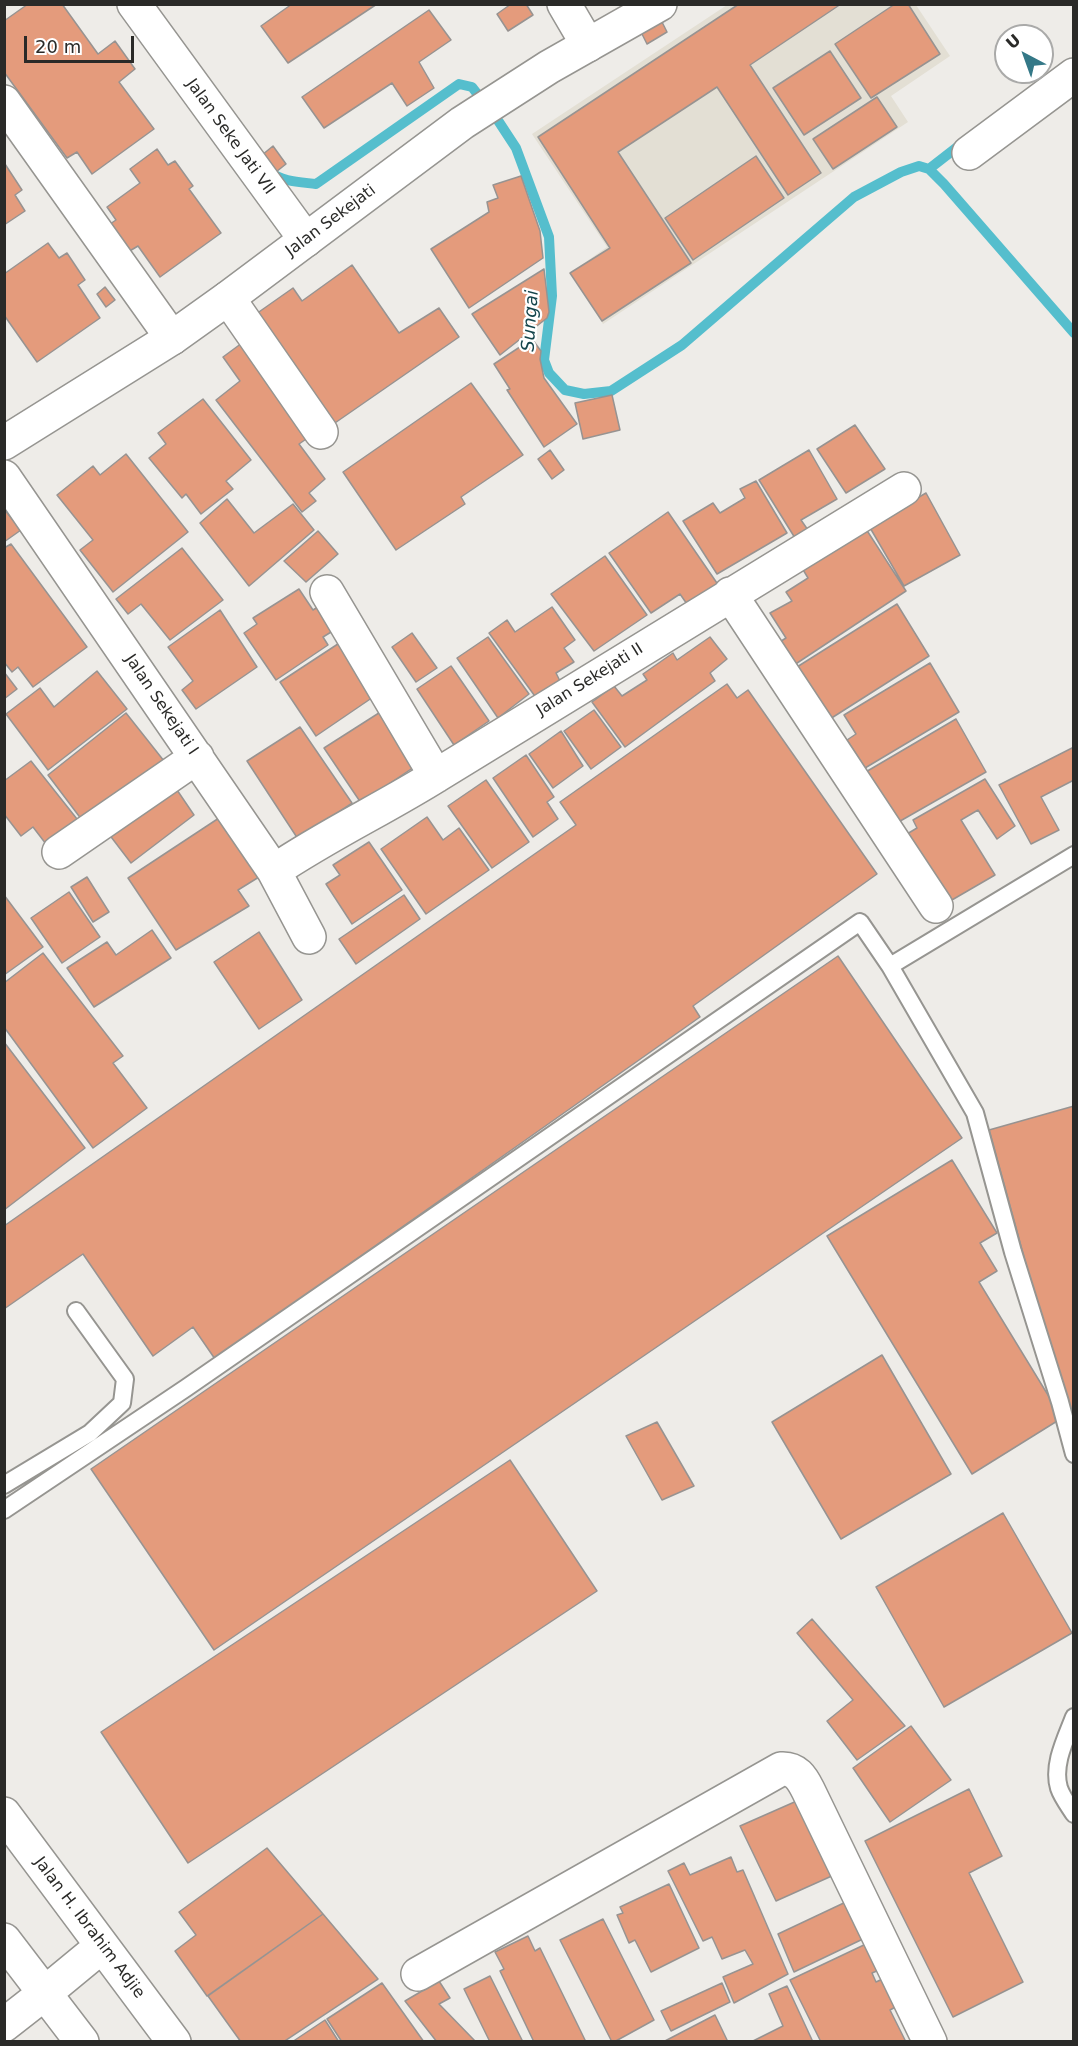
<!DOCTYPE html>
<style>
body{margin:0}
#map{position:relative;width:1078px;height:2046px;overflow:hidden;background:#eeece8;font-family:"DejaVu Sans",sans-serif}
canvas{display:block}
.frame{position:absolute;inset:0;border:6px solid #2a2a28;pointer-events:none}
.north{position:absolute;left:994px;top:24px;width:60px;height:60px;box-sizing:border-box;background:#fff;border:2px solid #aaaaa9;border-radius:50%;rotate:319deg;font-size:16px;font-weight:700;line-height:24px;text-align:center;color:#2a2a28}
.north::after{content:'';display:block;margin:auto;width:21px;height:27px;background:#347887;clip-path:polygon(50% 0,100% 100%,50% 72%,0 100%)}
.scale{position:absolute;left:24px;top:36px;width:110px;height:27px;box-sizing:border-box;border:3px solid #2a2a28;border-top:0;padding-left:8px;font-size:18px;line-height:21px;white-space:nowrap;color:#2a2a28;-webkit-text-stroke:4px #fff;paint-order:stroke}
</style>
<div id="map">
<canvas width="1078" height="2046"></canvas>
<div class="frame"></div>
<div class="north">U</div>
<div class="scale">20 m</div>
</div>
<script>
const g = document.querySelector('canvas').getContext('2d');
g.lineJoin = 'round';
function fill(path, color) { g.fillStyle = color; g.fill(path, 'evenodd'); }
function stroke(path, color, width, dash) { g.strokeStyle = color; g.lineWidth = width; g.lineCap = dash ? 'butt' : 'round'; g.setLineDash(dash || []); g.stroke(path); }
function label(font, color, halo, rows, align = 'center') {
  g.font = font + ' "DejaVu Sans",sans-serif'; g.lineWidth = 4.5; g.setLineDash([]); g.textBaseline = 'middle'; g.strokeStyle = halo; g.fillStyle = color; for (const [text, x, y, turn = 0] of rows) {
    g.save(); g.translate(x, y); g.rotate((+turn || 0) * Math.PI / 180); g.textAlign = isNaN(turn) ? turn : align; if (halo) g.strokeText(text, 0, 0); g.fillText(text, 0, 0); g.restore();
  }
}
fill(new Path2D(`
 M727,5H916L950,56L891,96L908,122L603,324L570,273L607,247L532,134Z`), '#e3dfd4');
stroke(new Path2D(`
 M929,169L965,141
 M269,171C282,182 300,182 316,184L459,84L472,87L499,122L516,148L549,237L552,296L544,360L549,373L565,390L584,394L611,391L682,345L854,197L901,172L919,166L929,169L944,184L1074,333`), '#55becd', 10);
const building = new Path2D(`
 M28,4H62L98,54L115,41L135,69L119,82L154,129L92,174L77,152L67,158L4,72V21Z
 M292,4H377L288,63L261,26Z
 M511,4H526L533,15L508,31L497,14Z
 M739,4H841L750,65L821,173L788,195L717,87L618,152L691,263L602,321L570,273L610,248L538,137Z
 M895,4H908L940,54L871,98L835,44Z
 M429,10L451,40L419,62L434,88L407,106L392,83L324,128L302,97Z
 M661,20L667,32L647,44L641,32Z
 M830,51L861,98L804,135L773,88Z
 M877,97L897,127L833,169L813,139Z
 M273,146L286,164L276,172L262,155Z
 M157,149L168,165L175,161L193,186L189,189L221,233L160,277L138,246L128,252L110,224L116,220L107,207L140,183L130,169Z
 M756,156L784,198L693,260L665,218Z
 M5,164L22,190L15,195L25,211L4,225Z
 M521,176L540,231L543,258L469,308L431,249L489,212L487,202L498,198L493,185Z
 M48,243L59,258L67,253L85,280L78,285L100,318L37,362L4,315V274Z
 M352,265L399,333L439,308L459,337L332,425L256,314L293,288L302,301Z
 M544,269L549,312L547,318L500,355L472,314Z
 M105,287L115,300L106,307L97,294Z
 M532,339L541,351L540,359L544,378L577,424L544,447L507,390L510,389L494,364Z
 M246,340L312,435L299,444L325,479L309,493L316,501L302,512L216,400L240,381L223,357Z
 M471,383L523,455L461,497L465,504L396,550L343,472Z
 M612,395L620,430L583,439L575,403Z
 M203,399L251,460L226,481L233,489L201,514L186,494L182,498L149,458L166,444L158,433Z
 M855,425L885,469L846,493L817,449Z
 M550,450L564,470L552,479L538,459Z
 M809,450L837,499L801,520L808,530L795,538L759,480Z
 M126,454L188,532L113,592L80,550L93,540L57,495L93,466L100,475Z
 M756,481L787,533L717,574L683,521L713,503L720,513L745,498L740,489Z
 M926,493L960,555L904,586L869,526Z
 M227,499L254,533L293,504L314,530L249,586L200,523Z
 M4,509L21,530L4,542Z
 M668,512L719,586L689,607L680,594L651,613L609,553Z
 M866,529L906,591L785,671L770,648L786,638L770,613L792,601L786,592L808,578L802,568Z
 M318,531L338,554L306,582L284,561Z
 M11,544L87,647L33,687L18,667L12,672L4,662V548Z
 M182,548L223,600L170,640L141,604L128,614L116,599Z
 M605,556L647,615L594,651L551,594Z
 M299,589L313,610L321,605L336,629L323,637L328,645L276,680L244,633L257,624L253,618Z
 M897,604L929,656L819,726L797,667Z
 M552,607L575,640L564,648L574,662L556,673L561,683L537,699L489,633L507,620L515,632Z
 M220,610L257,667L196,709L182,690L193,681L168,647Z
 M412,633L437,668L416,682L392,647Z
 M488,637L529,694L498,718L457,658Z
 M710,637L727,659L710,673L715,681L625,747L592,702L614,686L622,696L647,680L643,674L673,653L677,660Z
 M347,638L382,691L316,736L280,682Z
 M930,663L959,712L865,768L847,740L856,734L844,715Z
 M451,666L489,721L454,745L417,689Z
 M97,671L127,709L48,770L6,714L40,688L54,707Z
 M4,672L17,689L4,699Z
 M727,684L737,698L748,690L877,874L693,1006L700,1017L215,1359L193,1327L153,1356L83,1254L4,1309V1226L576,825L560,802Z
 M594,710L621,747L591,769L564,731Z
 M382,711L417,765L361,803L324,748Z
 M126,713L168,766L88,828L48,775Z
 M956,719L986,772L895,824L864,773Z
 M300,727L352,803L298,839L247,761Z
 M561,731L583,766L553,788L529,754Z
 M1074,747V780L1041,797L1059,830L1031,844L999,785Z
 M526,755L554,797L547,802L558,819L533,837L493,778Z
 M31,761L77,819L46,844L33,827L21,836L4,814V781Z
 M985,779L1015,826L997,839L978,810L961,820L995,875L945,904L902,837L917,828L913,820Z
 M486,780L529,842L492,868L448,806Z
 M175,787L194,815L131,863L105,829Z
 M427,817L443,840L459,828L489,870L426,914L381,849Z
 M219,818L259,877L238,890L249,906L176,950L128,878Z
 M369,842L402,890L352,924L326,884L340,875L333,865Z
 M87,877L109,912L93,922L71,887Z
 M69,892L100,937L62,963L31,918Z
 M4,895L43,947L4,975Z
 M404,895L420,919L356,964L339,939Z
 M152,930L171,958L94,1007L67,968L107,942L116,955Z
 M259,932L302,1000L259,1029L214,962Z
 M43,953L123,1056L113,1063L147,1108L93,1148L4,1027V983Z
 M838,956L962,1138L214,1650L91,1469Z
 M4,1042L85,1148L4,1210Z
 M1074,1106V1432H1072L989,1130Z
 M952,1160L997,1233L980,1243L997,1271L979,1282L1062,1418L972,1474L827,1236Z
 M882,1355L951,1474L841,1539L772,1422Z
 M657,1422L694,1486L662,1500L626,1436Z
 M510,1460L597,1591L188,1863L101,1732Z
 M1003,1513L1072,1633L944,1707L876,1587Z
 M812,1619L905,1726L857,1760L827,1721L853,1700L797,1633Z
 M911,1726L951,1780L890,1822L853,1768Z
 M969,1789L1002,1856L969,1873L1023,1982L953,2017L865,1841Z
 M799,1800L834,1875L776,1901L740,1826Z
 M267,1848L323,1914L207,1996L175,1951L196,1935L179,1912Z
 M731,1857L737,1872L743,1870L788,1974L734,2003L723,1977L753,1964L745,1950L722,1959L712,1937L703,1941L668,1871L684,1863L690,1875Z
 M669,1884L699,1948L651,1972L635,1940L629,1943L617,1915L623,1913L620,1907Z
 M848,1901L865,1938L794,1972L778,1934Z
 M323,1914L378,1979L283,2042H241L208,1996Z
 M603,1919L654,2020L614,2042H612L560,1940Z
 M528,1936L535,1951L540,1948L586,2042H534L500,1971L504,1969L495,1952Z
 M866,1944L879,1970L872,1973L876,1982L887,1977L901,2004L890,2010L906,2042H821L790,1980Z
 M490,1976L523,2042H490L464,1989Z
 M439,1981L450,1998L439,2004L476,2042H437L405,2001Z
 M382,1983L424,2042H342L327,2019Z
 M722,1983L730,2002L671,2031L661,2011Z
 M787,1986L813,2042H751L783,2026L769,1994Z
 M715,2015L728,2042H663Z
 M325,2020L339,2042H292Z`);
fill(building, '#e49b7c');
stroke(building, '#979391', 1.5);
const service = new Path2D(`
 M890,966L1074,855
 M4,1485L90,1433L122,1403L125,1379L76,1311
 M4,1510L186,1388L860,922L890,966L975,1113L1013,1252L1060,1402L1074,1454
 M1074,1717C1066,1738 1052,1765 1059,1788C1062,1797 1069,1806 1074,1814`);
const minor = new Path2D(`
 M134,4L306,240
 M564,4L588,45
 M4,102L172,338
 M969,153L1074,75
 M228,298L321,432
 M4,477L274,871L309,937
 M327,592L436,776
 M730,594L936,906
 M59,852L197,757
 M274,871C327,835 385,808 439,774C594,678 749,583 904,489
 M418,1974L781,1769C796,1768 802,1778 808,1790L930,2042
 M4,2025L45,1993`);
const tertiary = new Path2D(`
 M4,443L172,338L228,298L462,123L549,67L660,4`);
const primary = new Path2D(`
 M4,1814L174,2042
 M4,1940L82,2042
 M45,1993L102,1946`);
stroke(service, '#969591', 20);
stroke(minor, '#969591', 36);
stroke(tertiary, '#969591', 36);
stroke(primary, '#969591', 36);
stroke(service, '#fff', 16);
stroke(minor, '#fff', 33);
stroke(tertiary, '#fff', 33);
stroke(primary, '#fff', 33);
label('16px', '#2a2a28', '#fff', [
 ["Jalan Seke Jati VII",230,137,54],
 ["Jalan Sekejati",331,221,-37],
 ["Jalan Sekejati II",590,680,-32],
 ["Jalan Sekejati I",161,705,56],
 ["Jalan H. Ibrahim Adjie",89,1928,53]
]);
label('italic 18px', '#14444b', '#fff', [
 ["Sungai",531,321,-86]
]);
</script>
